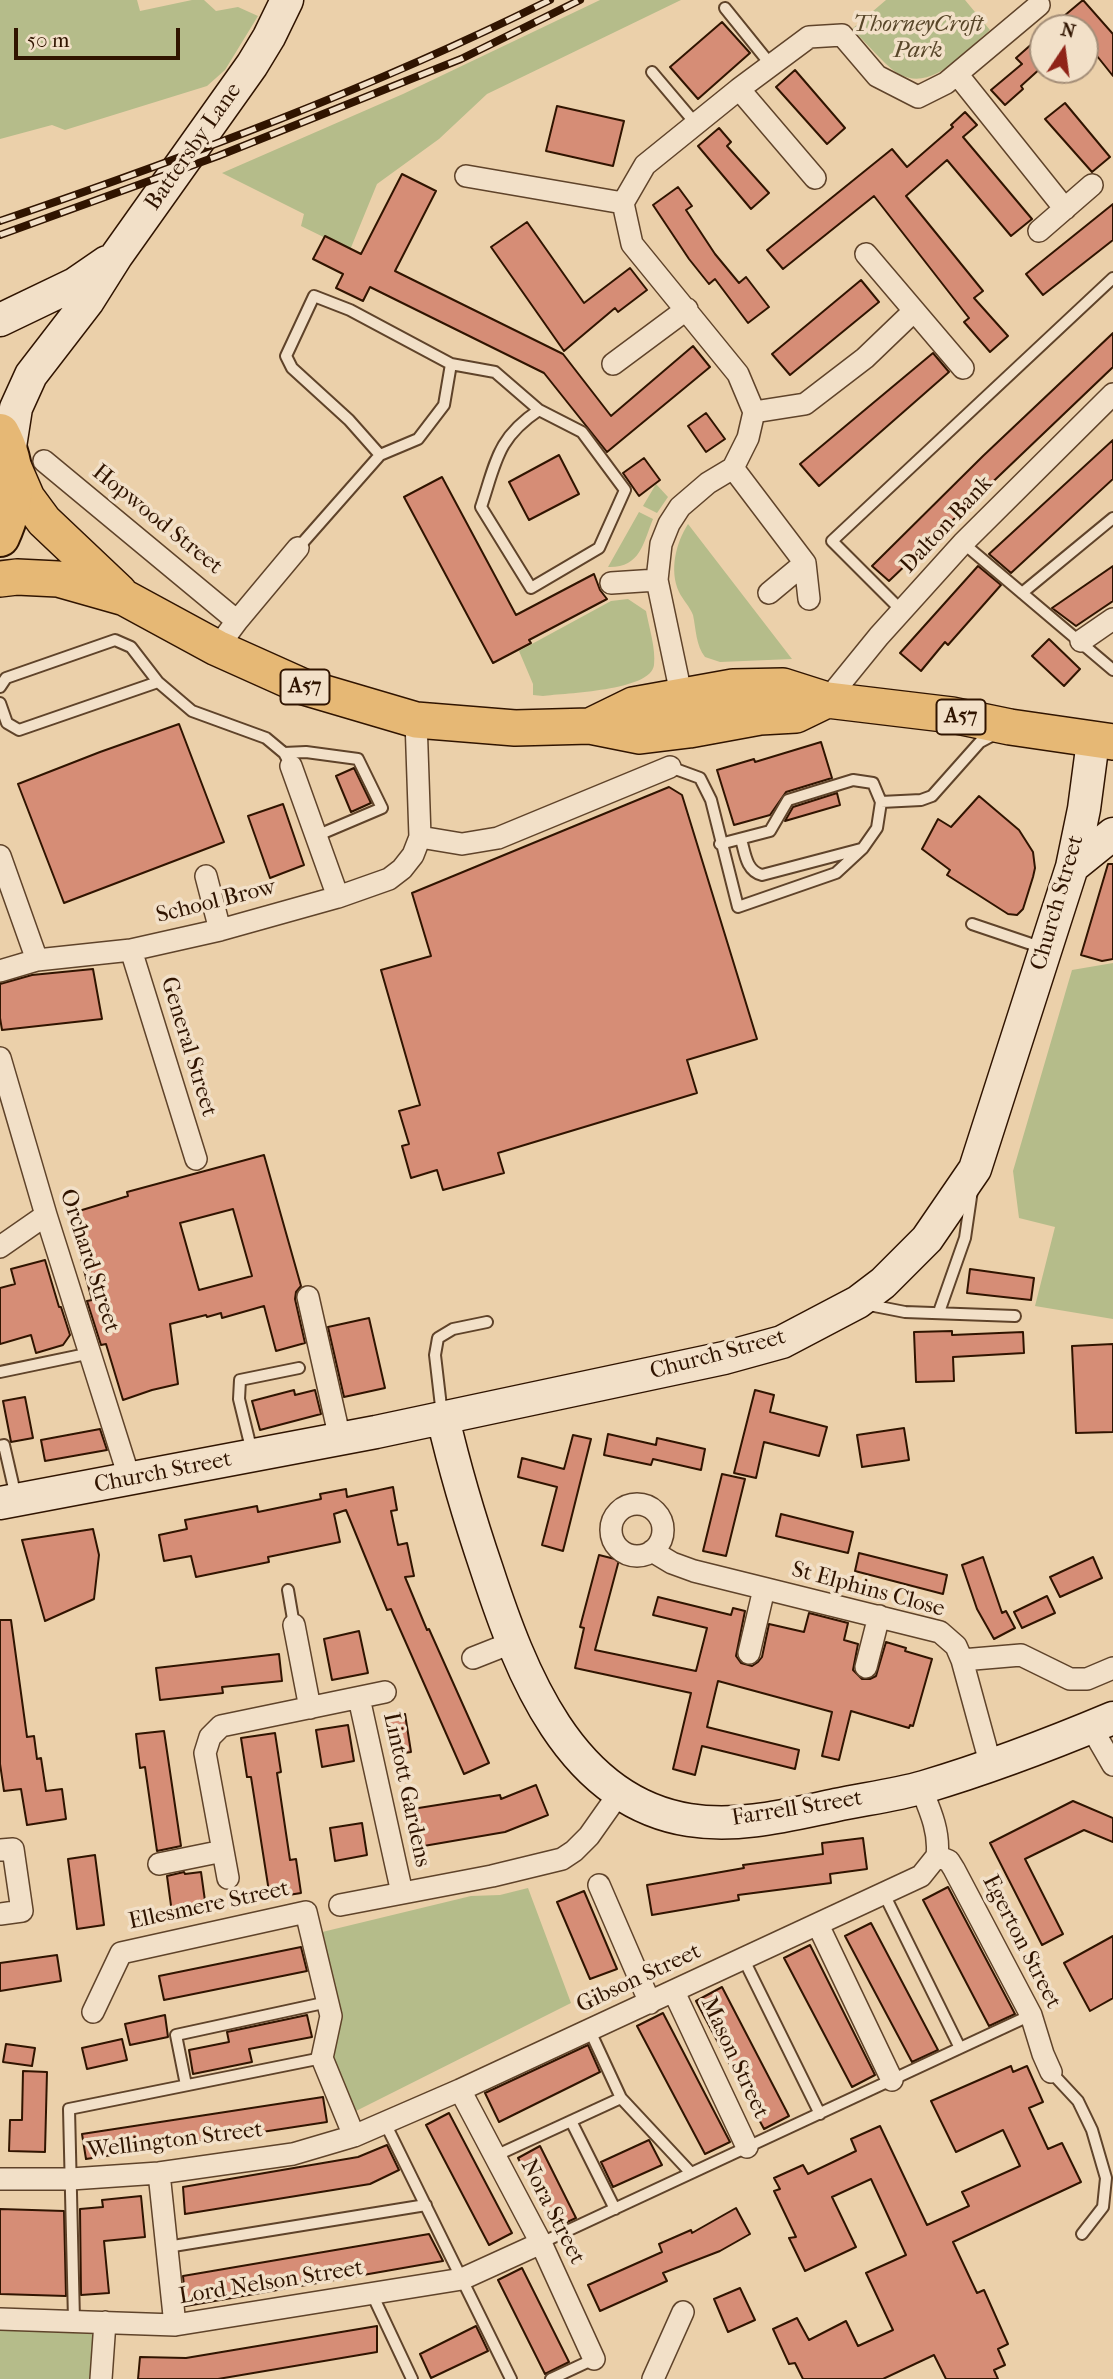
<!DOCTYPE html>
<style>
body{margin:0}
#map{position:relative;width:1113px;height:2379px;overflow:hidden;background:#ebd0aa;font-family:"IM FELL French Canon",serif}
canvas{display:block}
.north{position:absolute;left:1029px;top:14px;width:70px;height:70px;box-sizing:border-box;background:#f2e0c8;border:2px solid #a48e78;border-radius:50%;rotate:13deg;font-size:19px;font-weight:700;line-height:28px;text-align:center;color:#301400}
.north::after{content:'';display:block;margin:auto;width:24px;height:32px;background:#8f2418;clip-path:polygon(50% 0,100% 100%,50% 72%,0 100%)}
.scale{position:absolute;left:14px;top:28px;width:166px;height:32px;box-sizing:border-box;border:4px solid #301400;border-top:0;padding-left:9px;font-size:21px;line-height:24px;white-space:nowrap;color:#301400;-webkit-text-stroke:5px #f2e0c8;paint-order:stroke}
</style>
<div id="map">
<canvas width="1113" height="2379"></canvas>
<div class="north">N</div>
<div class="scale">50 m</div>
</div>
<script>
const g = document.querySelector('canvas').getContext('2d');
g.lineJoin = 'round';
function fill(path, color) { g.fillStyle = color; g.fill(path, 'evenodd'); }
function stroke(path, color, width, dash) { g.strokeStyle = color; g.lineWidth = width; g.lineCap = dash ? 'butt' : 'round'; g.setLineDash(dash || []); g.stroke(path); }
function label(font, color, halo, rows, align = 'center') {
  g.font = font + ' "IM FELL French Canon",serif'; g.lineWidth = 7; g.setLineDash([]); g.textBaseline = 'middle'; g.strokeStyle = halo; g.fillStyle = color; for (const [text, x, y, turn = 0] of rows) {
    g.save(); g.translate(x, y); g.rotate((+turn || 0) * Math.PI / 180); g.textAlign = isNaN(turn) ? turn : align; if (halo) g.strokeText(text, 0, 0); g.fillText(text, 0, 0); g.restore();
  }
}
fill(new Path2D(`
 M0,0H137L140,11L192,0H204L216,11L238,7L258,16L225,70L207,86L65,130L52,125L0,139Z
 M600,0H681L487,94L439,139L377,184L350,250L301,226L304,214L222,173L403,94Z
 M886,0H965L990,30C967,49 933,93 899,74C886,67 864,40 852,29Z
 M656,484L668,497L657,513L643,506Z
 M639,512L653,519C643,544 640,568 608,567Z
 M688,524L792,659L720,662L705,657C696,646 696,629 693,615C690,607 683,600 679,592C669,570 676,543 688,524Z
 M628,599L646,611C649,627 656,649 654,665C651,691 565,693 543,696L533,695V684L519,651L611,601Z
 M1113,963V1319L1035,1306L1055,1227L1019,1218L1013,1171L1072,970Z
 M528,1888L571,2003L356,2111L348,2106L334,2077L314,1934L471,1896L500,1895Z
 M0,2319L105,2322L101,2379H0Z`), '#b5bc8a');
const building = new Path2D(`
 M1083,0L1113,34V76L1085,41V28H1074L1064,16Z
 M722,22L750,53L698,99L670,67Z
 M1043,34V66L1021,86L1023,89L1005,105L991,90L1022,64L1016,58Z
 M795,70L845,128L827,144L776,87Z
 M1065,103L1110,157L1092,172L1045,119Z
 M557,106L624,121L613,166L546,151Z
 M965,112L977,125L963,137L1032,219L1011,236L947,160L906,196L983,291L974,298L1008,336L990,352L964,322L969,318L874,196L783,269L767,250L892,149L907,167L953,127L951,125Z
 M719,128L731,142L727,146L769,193L751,209L698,146Z
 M402,174L436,191L395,271L563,354L611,416L693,346L710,367L607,452L544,373L370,287L363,301L336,288L343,274L313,259L325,236L361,254Z
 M678,187L692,206L686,210L715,254L739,283L746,277L769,307L748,323L715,279L709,284L689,259L653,205Z
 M1113,204V240L1043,295L1026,274Z
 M527,222L584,303L630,268L647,290L618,312L615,308L564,351L491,247Z
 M861,280L879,302L790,375L772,354Z
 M1113,333V367L889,581L872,566L983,456Z
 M933,353L949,372L819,486L800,464Z
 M706,413L725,439L706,452L688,426Z
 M1113,440V479L1011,573L989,554Z
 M559,455L579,494L529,520L509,482Z
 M644,458L660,480L639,496L623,473Z
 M442,477L516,615L594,574L600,590L607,599L529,640L531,643L493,663L404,497Z
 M978,566L1001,585L948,645L945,642L921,671L900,653Z
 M1113,566V601L1076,626L1052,608Z
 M1049,639L1080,669L1064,686L1032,656Z
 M179,724L224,842L64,903L18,784L100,752Z
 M821,742L832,778L786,792L770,815L734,825L717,770L754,759L755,762Z
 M354,768L371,803L351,812L336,776Z
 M669,787L682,795L757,1039L687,1060L697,1093L498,1153L504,1173L443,1190L437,1170L411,1178L402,1146L409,1144L399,1111L420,1105L381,970L431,956L412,893Z
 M837,793L840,805L785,821L793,807Z
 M979,796L1019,830L1033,852L1035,868L1033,877L1023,909L1017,915L1008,914L947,875L950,870L922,849L938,819L951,827Z
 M283,804L304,865L270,878L248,816Z
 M1108,864H1113V959L1102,961L1081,955Z
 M93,969L102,1019L2,1030L0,1018V984L32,975Z
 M264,1155L301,1286L296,1292L295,1299L305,1343L276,1351L264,1306L222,1318L221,1313L207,1317L206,1315L170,1324L178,1384L152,1390L123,1400L106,1344L101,1345L87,1301L92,1300L69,1214L128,1196L127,1192ZM233,1209L252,1276L199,1290L180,1223Z
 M45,1260L59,1307H61L70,1335L63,1345L36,1353L31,1335L0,1344V1288L15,1284L11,1269Z
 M970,1269L1034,1278L1031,1300L967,1293Z
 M369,1318L385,1388L344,1397L328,1327Z
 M952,1331V1335L1023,1332L1024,1353L953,1357L954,1381L916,1382L914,1332Z
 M1113,1344V1432L1076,1433L1072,1346Z
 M294,1390L295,1395L315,1390L321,1414L260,1430L252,1401Z
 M755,1390L774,1395L770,1412L827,1427L819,1456L764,1442L756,1478L734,1473Z
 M25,1397L33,1438L11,1442L3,1401Z
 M904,1428L909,1460L862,1467L857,1435Z
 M100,1429L107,1450L45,1461L41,1440Z
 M608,1434L656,1445L657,1438L705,1449L701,1470L653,1459L651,1465L604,1455Z
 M573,1435L591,1439L563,1551L542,1545L557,1487L518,1477L522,1458L564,1469Z
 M722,1474L745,1479L726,1556L703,1551Z
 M393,1487L397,1510L391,1511L398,1545L407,1543L414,1576L405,1577L427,1630L429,1629L489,1763L464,1774L391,1609L387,1610L346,1510L334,1514L340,1542L268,1557L269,1562L196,1577L191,1556L164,1561L159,1535L187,1529L185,1520L257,1506L258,1512L321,1499L320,1494L346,1489L347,1497Z
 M781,1514L853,1532L848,1553L776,1536Z
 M93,1529L99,1555L94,1599L45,1621L22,1540Z
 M859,1553L947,1575L943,1594L855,1571Z
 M599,1555L619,1560L595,1650L696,1671L707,1628L653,1615L658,1597L731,1615L733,1608L745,1611L736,1656L741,1663L752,1666L758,1662L762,1657L769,1624L804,1632L809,1613L848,1623L844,1640L858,1644L853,1670L862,1679H870L876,1676L886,1642L906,1648L905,1651L932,1659L913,1726L910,1725L909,1728L851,1711L839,1760L822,1756L832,1712L718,1681L707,1727L799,1750L795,1769L702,1746L695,1775L673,1769L691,1693L575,1668L584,1628L580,1627Z
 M983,1557L1002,1613L1006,1611L1015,1628L994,1639L977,1609L962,1565Z
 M1093,1557L1102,1578L1060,1597L1050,1577Z
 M1047,1596L1055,1613L1022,1628L1014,1612Z
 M0,1620H11L27,1737L34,1736L37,1759L41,1758L46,1791L62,1789L66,1819L27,1825L21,1789L4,1791L0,1764Z
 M359,1631L368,1673L332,1680L324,1639Z
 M279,1654L282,1681L222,1687L223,1693L160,1700L156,1668Z
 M405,1714L411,1752L392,1755L386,1718Z
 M348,1725L354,1761L322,1767L316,1730Z
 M164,1731L181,1846L157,1851L145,1767L140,1768L136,1734Z
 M275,1733L281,1772L277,1773L290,1860L296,1859L301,1893L270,1898L251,1777H247L241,1738Z
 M536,1785L548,1815L505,1832L412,1848L406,1810L500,1795L501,1799Z
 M1073,1801L1113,1818V1842L1084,1830L1025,1859L1063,1934L1042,1945L990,1843Z
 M362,1823L367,1855L335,1861L330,1828Z
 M863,1838L867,1869L830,1874L831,1883L738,1895L739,1900L652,1915L647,1885L744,1868L743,1865L823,1854L822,1843Z
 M95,1855L104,1925L77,1929L68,1859Z
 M184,1872L185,1874L201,1872L206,1908L172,1913L167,1876Z
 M948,1887L1015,2014L989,2026L923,1900Z
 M584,1891L617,1969L590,1979L557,1902Z
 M871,1923L938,2050L912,2062L845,1936Z
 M1113,1936V1998L1090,2011L1064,1963Z
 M810,1945L875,2075L852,2087L784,1958Z
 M301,1947L307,1971L164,2000L159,1976Z
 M57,1955L61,1981L0,1991V1963Z
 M722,1987L789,2116L764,2129L696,2001Z
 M663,2013L730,2142L705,2154L637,2026Z
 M165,2015L168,2037L130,2045L125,2024Z
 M307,2015L312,2037L249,2049L252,2062L193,2074L189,2050L229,2042L227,2032Z
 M122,2039L127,2060L87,2069L82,2048Z
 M6,2044L35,2048L32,2066L3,2062Z
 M588,2045L600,2072L499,2122L485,2093Z
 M1011,2066L1013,2072L1027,2066L1043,2102L1029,2108L1048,2149L1062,2143L1081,2182L953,2242L977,2293L984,2290L1008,2344L998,2349L1005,2365L994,2370L998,2379H946L934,2355L883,2379H803L795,2363L789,2364L773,2329L797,2318L809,2340L846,2321L858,2346L893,2330L866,2273L906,2255L871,2179L832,2197L856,2247L805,2271L789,2238L796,2237L774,2191L780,2189L774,2178L803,2165L808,2174L856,2151L851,2139L880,2126L927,2225L969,2206L962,2192L1020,2166L1003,2130L956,2152L931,2101Z
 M23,2071L47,2072L45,2152L9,2151L10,2120H22Z
 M323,2097L327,2122L86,2159L82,2134Z
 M449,2113L512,2233L489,2245L426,2125Z
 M649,2140L662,2165L613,2187L601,2162Z
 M387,2145L399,2170L370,2184L185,2214L183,2187L358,2157Z
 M540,2146L576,2218L554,2228L518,2158Z
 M141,2196L145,2237L104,2241L109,2293L81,2295L80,2209L103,2207L102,2200Z
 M736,2208L750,2234L720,2251L663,2273L667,2281L600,2311L588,2285L662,2252L659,2244L691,2230L692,2233Z
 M0,2209L64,2211L66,2296L0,2294Z
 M429,2234L443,2261L186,2306L183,2276Z
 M522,2268L569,2362L545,2374L498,2280Z
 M740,2288L755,2320L728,2332L714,2299Z
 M377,2326V2352L218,2379H138L140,2357L186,2358Z
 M476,2326L488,2351L431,2378L420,2354Z`);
fill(building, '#d68d76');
stroke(building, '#301400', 2);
const lane = new Path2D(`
 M725,8L771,65
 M652,72L696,124
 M451,364L495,372L539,410L582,432L625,490L599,548L531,588L481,507C496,462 497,438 539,410
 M963,543L1113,670
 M298,548L380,455L418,439L444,405L451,364L350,310L314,296L286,356L292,368L349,420L380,455
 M1022,593L1113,518
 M903,612L832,541L1113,278
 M0,687L6,678L115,640L131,647L158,682L192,711L266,738L284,753L291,766
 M0,703L7,723L19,730L158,682
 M284,753L306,752L358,759L382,808L316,836
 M670,767L700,778L711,800L738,907L836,873L863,848L877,828L881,802L873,783L853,780L788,800L770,831L720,844
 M881,802L921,800L932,796L980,742L995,734
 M741,839C745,853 746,871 762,875L861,849
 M972,924L1043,948
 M864,1304L905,1312L1015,1316
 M939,1312L965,1238L972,1190
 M0,1372L91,1353
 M442,1415L435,1355L438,1338L453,1329L487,1322
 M0,1446L4,1445L16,1497
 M252,1452L239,1399L240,1380L299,1368
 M288,1590L294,1625
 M884,1894L960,2048
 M744,1960L820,2114
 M590,2031L621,2098L691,2173
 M1051,2072L1078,2101L1092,2130L1106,2178L1103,2207L1082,2234
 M186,2085L176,2035L328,2002
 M571,2121L615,2209
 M385,2123L511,2379
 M495,2156L621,2098
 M541,2243L1031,2015
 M167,2247L426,2205
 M372,2294L412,2379
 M74,2320L69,2109L322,2058
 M551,2379L594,2359`);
const street = new Path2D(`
 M957,74L1065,209
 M739,89L815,178
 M466,176L623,203
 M1039,231L1092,185
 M866,254L963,368
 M613,364L687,309
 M754,412L805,404L865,358L914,311
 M44,461L237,621
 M733,468L805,563
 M657,580L684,708
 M611,583L657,580L661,544L669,524L680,507L708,483L733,468L748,438L754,412L738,374L632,244L623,203L645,165L739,89L809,37L842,35L877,76L918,97L946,83L1039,5
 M769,593L805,563L809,599
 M1081,641L1113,619
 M217,648L237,621L298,548
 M827,700L879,636L963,543L1113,394
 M291,766L338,897
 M420,837L462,844L498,838L670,767
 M0,856L37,960
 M206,876L220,930
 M131,950L196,1159
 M0,971L37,960L131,950L220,930L338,897L389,879L402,869L413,855L420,837L416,720
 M0,1058L46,1215L130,1480
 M0,1247L46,1215
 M308,1297L340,1439
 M611 1530a26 26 0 1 1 52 0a26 26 0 1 1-52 0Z
 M652,1551L672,1563L694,1571L940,1632L956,1646L962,1660L991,1766
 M294,1625L310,1708
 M749,1653L764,1589
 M473,1658L511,1643
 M962,1660L1021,1655L1070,1679H1087L1113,1668
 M866,1667L879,1616
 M359,1698L402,1893
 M1091,1727L1113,1765
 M921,1788C930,1810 940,1832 937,1856L949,1861L954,1869L1031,2015L1043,2054L1051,2072
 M0,1850L13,1849L22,1911L0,1914
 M159,1864L223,1851
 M228,1878L205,1753L210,1737L221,1726L385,1692
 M599,1885L650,2003
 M340,1905L492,1876L562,1859L574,1851L589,1836L620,1792
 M818,1925L892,2080
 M674,1992L747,2147
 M93,2012L121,1953L306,1912L331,2016L322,2058L354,2136
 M460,2090L541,2243L594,2359
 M159,2173L175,2325
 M0,2179H71L159,2173L293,2154L354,2136L460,2090L921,1876L937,1856
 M0,2319L175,2325L462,2279L541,2243
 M101,2379L105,2322
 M653,2379L683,2312`);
const secondary = new Path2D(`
 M0,320L75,284L107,262
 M9,453L16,408L31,375L88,301L117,255L252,65L269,37L287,0
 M1072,867L1113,834
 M443,1418C455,1470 470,1520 487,1570C520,1671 569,1801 689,1820C739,1828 788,1815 836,1805C865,1799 896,1795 924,1787C988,1768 1051,1744 1113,1718
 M0,1503L376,1432L724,1358L782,1342L858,1302L883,1283L927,1239L975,1169L1072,867L1084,809L1093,741`);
const primary = new Path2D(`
 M14,468L27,498L44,521L119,592
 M0,579L17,577L58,579L125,598L217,648L304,687L416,720L515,728L590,726L640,736L689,730L760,717L796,715L827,700
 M590,726L633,705L733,687L783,686L827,700L952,715L1010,727L1113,742`);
const highway = new Path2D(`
 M0,433C19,468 16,502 0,537`);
stroke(lane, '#5f432a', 14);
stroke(street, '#5f432a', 24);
stroke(secondary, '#301400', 35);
stroke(primary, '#301400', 38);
stroke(highway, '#301400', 42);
stroke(lane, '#f2e0c8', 10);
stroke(street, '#f2e0c8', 21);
stroke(secondary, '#f2e0c8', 32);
stroke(primary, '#e6b875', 35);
stroke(highway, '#e6b875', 38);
const rail = new Path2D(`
 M0,221C187,157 373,88 550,0
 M0,235L218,156L461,59L580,0`);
stroke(rail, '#301400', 8);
stroke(rail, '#f2e0c8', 5, [16]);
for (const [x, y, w] of [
 [305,687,49],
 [961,717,49]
]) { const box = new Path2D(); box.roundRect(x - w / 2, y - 17.5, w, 35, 5); g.fillStyle = '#f2e0c8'; g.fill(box); stroke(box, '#301400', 2); }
label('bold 21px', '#301400', null, [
 ["A57",305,687],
 ["A57",961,717]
]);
label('italic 23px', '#584629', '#f2e0c8', [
 ["ThorneyCroft",918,25],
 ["Park",918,51]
]);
label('23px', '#301400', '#f2e0c8', [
 ["Battersby Lane",194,147,-55],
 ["Hopwood Street",157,520,39],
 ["Dalton Bank",947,525,-47],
 ["School Brow",216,902,-14],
 ["Church Street",1058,903,-74],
 ["General Street",188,1047,73],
 ["Orchard Street",89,1261,72],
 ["Church Street",718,1355,-15],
 ["Church Street",163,1473,-11],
 ["St Elphins Close",868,1590,15],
 ["Lintott Gardens",406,1790,78],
 ["Farrell Street",797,1809,-9],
 ["Ellesmere Street",209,1906,-12],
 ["Egerton Street",1021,1942,63],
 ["Gibson Street",639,1979,-25],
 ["Mason Street",734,2058,65],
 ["Wellington Street",175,2141,-7],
 ["Nora Street",552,2212,63],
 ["Lord Nelson Street",271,2283,-9]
]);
</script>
